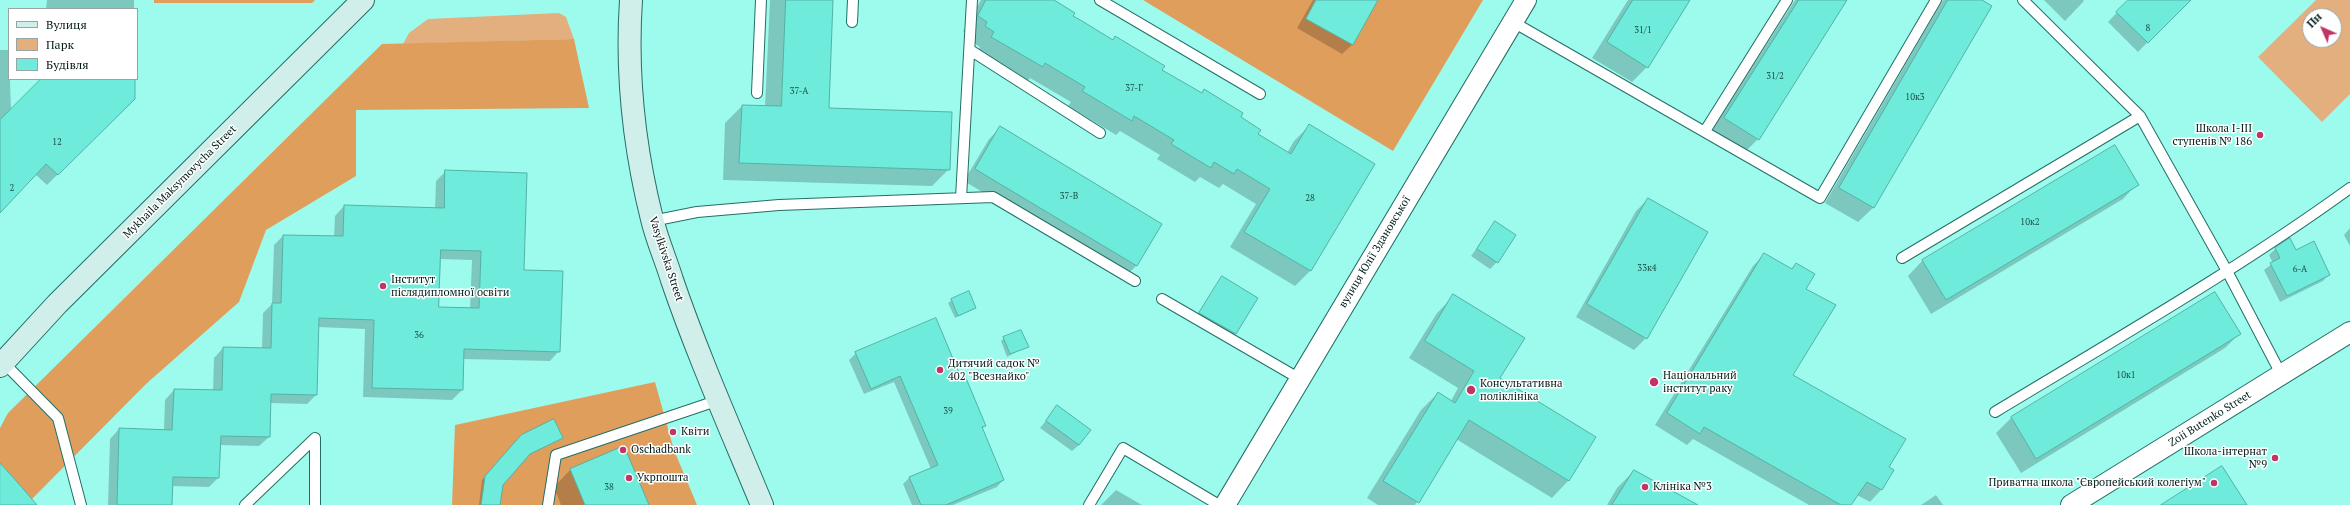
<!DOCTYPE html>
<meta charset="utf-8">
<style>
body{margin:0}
#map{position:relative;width:2350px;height:505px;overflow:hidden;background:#9dfbee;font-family:"PT Serif",serif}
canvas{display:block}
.legend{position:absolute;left:8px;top:8px;width:130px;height:72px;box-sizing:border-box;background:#fff;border:1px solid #99a4a3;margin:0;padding:5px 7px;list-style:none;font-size:12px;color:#001b18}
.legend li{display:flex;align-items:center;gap:8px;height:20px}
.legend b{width:20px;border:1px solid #99a4a3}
.north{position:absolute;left:2302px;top:8px;width:40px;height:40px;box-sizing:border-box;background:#fff;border:1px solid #99a4a3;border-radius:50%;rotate:315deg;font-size:11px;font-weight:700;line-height:16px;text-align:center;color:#001b18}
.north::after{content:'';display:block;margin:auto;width:14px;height:18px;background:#c13466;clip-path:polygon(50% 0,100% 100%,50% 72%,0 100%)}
</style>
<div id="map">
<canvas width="2350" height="505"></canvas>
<ul class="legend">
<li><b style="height:5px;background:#d0eeea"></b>Вулиця</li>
<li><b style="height:11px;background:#e3af7f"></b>Парк</li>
<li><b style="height:11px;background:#6eebda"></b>Будівля</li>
</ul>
<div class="north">Пн</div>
</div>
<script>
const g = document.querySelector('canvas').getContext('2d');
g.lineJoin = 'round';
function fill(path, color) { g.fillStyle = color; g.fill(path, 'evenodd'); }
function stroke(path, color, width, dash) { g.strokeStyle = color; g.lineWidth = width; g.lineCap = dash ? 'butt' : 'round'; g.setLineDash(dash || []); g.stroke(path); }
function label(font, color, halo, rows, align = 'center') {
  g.font = font + ' "PT Serif",serif'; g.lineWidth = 3; g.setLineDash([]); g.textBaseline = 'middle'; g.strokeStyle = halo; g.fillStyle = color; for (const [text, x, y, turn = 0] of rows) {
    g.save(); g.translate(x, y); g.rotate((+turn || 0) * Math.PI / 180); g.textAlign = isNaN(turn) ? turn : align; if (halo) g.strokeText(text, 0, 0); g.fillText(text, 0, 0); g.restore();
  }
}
fill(new Path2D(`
 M2316,0H2350V94L2322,122L2258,57ZM2310,16H2334V40H2310Z
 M559,13L566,17L574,39L403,44L409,33L428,19Z`), '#e3af7f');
fill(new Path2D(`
 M154,0H315L312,3H154Z
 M1143,0H1483L1393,151Z
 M574,39L589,108L356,110V176L266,230L239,302L146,384L32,499L0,463V428L8,413L382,44Z
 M655,382L674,450L697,505H452L455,425Z`), '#e09e5d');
fill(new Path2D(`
 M47,0H134V9H46Z
 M770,0H832L828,109L949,169L932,186L723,180L725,123L742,106L765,107Z
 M981,0H1052L1072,17L1112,41L1115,37L1161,70L1201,94L1204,90L1239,118L1257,135L1287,153L1294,141L1309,126L1374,164L1310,271L1295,286L1230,247L1256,204L1223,184L1219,188L1200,177L1195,182L1157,159L1160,155L1120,131L1116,135L1068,106L1071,102L1030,78L1027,82L977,52L980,47L971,41L973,37L963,31Z
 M1313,0H1377L1352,45L1342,54L1297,28Z
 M1628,0H1689L1647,67L1632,82L1592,58Z
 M1795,0H1846L1758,139L1743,154L1710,133Z
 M1943,0H1980L1873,208L1858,222L1825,203Z
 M2044,0H2083L2084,1L2065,21Z
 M2129,0H2189L2138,52L2108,22Z
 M0,50H9L11,110L42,79H134V98L47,185L35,174L0,211Z
 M1000,128L1161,224L1136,266L1124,278L964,181L989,139Z
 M2115,146L2137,184L2123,199L1931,314L1908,276L1922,261Z
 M446,171L523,271L559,351L550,361L463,359L462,390L452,400L363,397L365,329L318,327L316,395L307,404L270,403L269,437L259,446L219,445L218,478L209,487L171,486V505H108L110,439L119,429L164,430L165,400L174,390L213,391L214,358L223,348L262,349L263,313L272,304L274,245L283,236L334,237L335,216L344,206L435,209L436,181ZM440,259L472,260L470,309L438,308Z
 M1648,199L1646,338L1634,350L1576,317L1636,211Z
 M1495,223L1497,262L1490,269L1471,256Z
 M2350,228V246L2344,235Z
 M2276,248L2296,251L2329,274L2323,281L2280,302L2264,270L2273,263L2269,255Z
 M1765,254L1791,269L1796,264L1805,289L1792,376L1887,468L1893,470L1881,490L1870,502L1857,495L1850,505H1809L1693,439L1687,445L1655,425L1753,266Z
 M1222,277L1257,298L1232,337L1197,316Z
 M2215,293L2239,334L2225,348L2021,473L1996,433L2011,418Z
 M1454,296L1499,379L1595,437L1568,481L1552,498L1456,439L1415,505H1378L1367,498L1421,410L1438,393L1451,401L1458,388L1409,358L1437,313Z
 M952,300L975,308L955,318L948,303Z
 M1004,338L1027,346L1007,357L1001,341Z
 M856,353L958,374L985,425L982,429L1003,480L997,487L953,505H912L903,484L910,477L931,469L894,382L864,394L849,360Z
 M1057,407L1079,445L1072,451L1040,428Z
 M562,438L526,456L502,485L499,505H479L482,480L518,439Z
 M570,470L647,505H561L554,487Z
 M1634,471L1696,505H1607L1617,488Z
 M1116,490L1142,505H1101Z
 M1936,495L1943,505H1921Z`), '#0003');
const building = new Path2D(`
 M786,0H833L829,108L952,112L950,170L739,163L742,105L781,106Z
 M986,0H1054L1075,13L1073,16L1082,21L1113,40L1115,36L1165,66L1162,70L1202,93L1204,89L1243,113L1241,117L1261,130L1258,134L1291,154L1309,124L1375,164L1311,271L1244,232L1270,189L1237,169L1234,174L1214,162L1211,168L1171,144L1174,140L1134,116L1132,121L1082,91L1085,87L1045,63L1043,67L991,37L994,32L985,26L987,22L978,16Z
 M1316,0H1378L1353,45L1306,19Z
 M1633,0H1690L1648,68L1607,42Z
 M1799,0H1847L1759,140L1724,118Z
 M1948,0H1982L1992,6L1874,208L1839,188Z
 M2128,0H2191L2148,43L2116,12Z
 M41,79H135V99L58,175L46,164L0,213V120Z
 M1000,126L1162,224L1137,266L975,169Z
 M2115,145L2139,185L1946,300L1922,260Z
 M445,170L527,173L524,270L563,271L560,352L464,349L463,390L372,388L374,320L319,318L317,395L271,394L270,437L221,436L219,478L173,477L172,505H117L119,428L172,430L174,389L222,390L223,347L271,348L272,303H281L283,235L343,236L344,205L444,208ZM441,250L481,251L479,308L439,307Z
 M1648,198L1708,232L1647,339L1587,304Z
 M1495,221L1516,235L1498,263L1477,249Z
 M2290,238L2296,250L2314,241L2330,275L2287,296L2270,263L2280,258L2275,248Z
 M1764,253L1792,269L1796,263L1815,274L1806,289L1836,305L1793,375L1906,439L1889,467L1894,470L1882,490L1867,482L1851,505H1841L1704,427L1700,434L1667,413Z
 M1222,276L1258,298L1236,334L1199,313Z
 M969,291L976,308L958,316L951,299Z
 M2215,292L2241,334L2036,459L2011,417Z
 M1453,294L1525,338L1500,378L1596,437L1569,481L1469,420L1419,503L1383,481L1438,392L1455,403L1474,371L1425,341Z
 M936,318L959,373L963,371L986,426L982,427L1004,480L946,505H921L909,477L938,465L900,376L871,389L855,352Z
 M1021,330L1029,347L1010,354L1003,337Z
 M1057,405L1091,430L1079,445L1046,421Z
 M554,419L563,438L530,454L503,485L500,505H481L485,476L521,435Z
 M624,446L649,505H585L570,469Z
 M0,463L18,483L37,505H0Z
 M2222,466L2247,505H2161Z
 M1634,470L1698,505H1612Z`);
fill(building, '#6eebda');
stroke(building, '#52b2a5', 1);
const service = new Path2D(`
 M1100,0L1260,94
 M2023,0L2140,116L2227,271L2281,374
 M852,22L853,0
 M1513,22L1820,198L1936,0
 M970,50L1100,133
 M757,93L761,0
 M1705,131L1787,0
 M961,198L972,0
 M652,221L697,212L779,205L993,197L1135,281
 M1902,258L2140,116
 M1162,299L1300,379
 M3,362L58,418L81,505
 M1995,412C2114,340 2237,270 2350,188
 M245,505L315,438V505
 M548,505L556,455L719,400
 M1089,505L1123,448L1219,505`);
const minor = new Path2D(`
 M1225,505L1526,0
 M2071,505L2350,332`);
const secondary = new Path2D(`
 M631,0C626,74 634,147 652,219C657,240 666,260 672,280C698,356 731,430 762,505
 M0,366L57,304L363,0`);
stroke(service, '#246e65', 12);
stroke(minor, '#246e65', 22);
stroke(secondary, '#246e65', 24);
stroke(service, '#fff', 10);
stroke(minor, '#fff', 20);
stroke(secondary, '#d0eeea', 22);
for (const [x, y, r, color] of [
 [2260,135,4,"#c13466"],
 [383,286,4,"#c13466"],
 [940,370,4,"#c13466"],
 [1654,382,5,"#c13466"],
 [1471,390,5,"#c13466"],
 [673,432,4,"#c13466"],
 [623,450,4,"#c13466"],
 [2275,458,4,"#c13466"],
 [629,478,4,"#c13466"],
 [2214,483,4,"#c13466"],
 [1645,487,4,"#c13466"]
]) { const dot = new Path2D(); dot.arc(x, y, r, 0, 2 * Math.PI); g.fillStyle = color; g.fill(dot); stroke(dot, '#fff', 1.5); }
label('9px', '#1c4f48', null, [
 ["8",2148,28],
 ["31/1",1643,30],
 ["31/2",1775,76],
 ["37-Г",1134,88],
 ["37-А",799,91],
 ["10к3",1915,97],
 ["12",57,142],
 ["2",12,188],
 ["37-В",1069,196],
 ["28",1310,198],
 ["10к2",2030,222],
 ["33к4",1647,268],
 ["6-А",2300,269],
 ["36",419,335],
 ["10к1",2126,375],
 ["39",948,411],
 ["38",609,487]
]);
label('11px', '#001b18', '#fff', [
 ["Школа І-ІІІ",2252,129,"right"],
 ["ступенів № 186",2252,142,"right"],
 ["Інститут",391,280],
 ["післядипломної освіти",391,293],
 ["Дитячий садок №",948,364],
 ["402 \"Всезнайко\"",948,377],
 ["Національний",1663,376],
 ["інститут раку",1663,389],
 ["Консультативна",1480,384],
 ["поліклініка",1480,397],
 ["Квіти",681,432],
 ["Oschadbank",631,450],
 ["Школа-інтернат",2267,452,"right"],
 ["№9",2267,465,"right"],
 ["Укрпошта",637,478],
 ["Приватна школа \"Європейський колегіум\"",2206,483,"right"],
 ["Клініка №3",1653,487]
], 'left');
label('11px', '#001b18', '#fff', [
 ["Mykhaila Maksymovycha Street",180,182,-45],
 ["вулиця Юлії Здановської",1375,252,-59],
 ["Vasylkivska Street",666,259,72],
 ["Zoii Butenko Street",2210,419,-32]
]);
</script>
